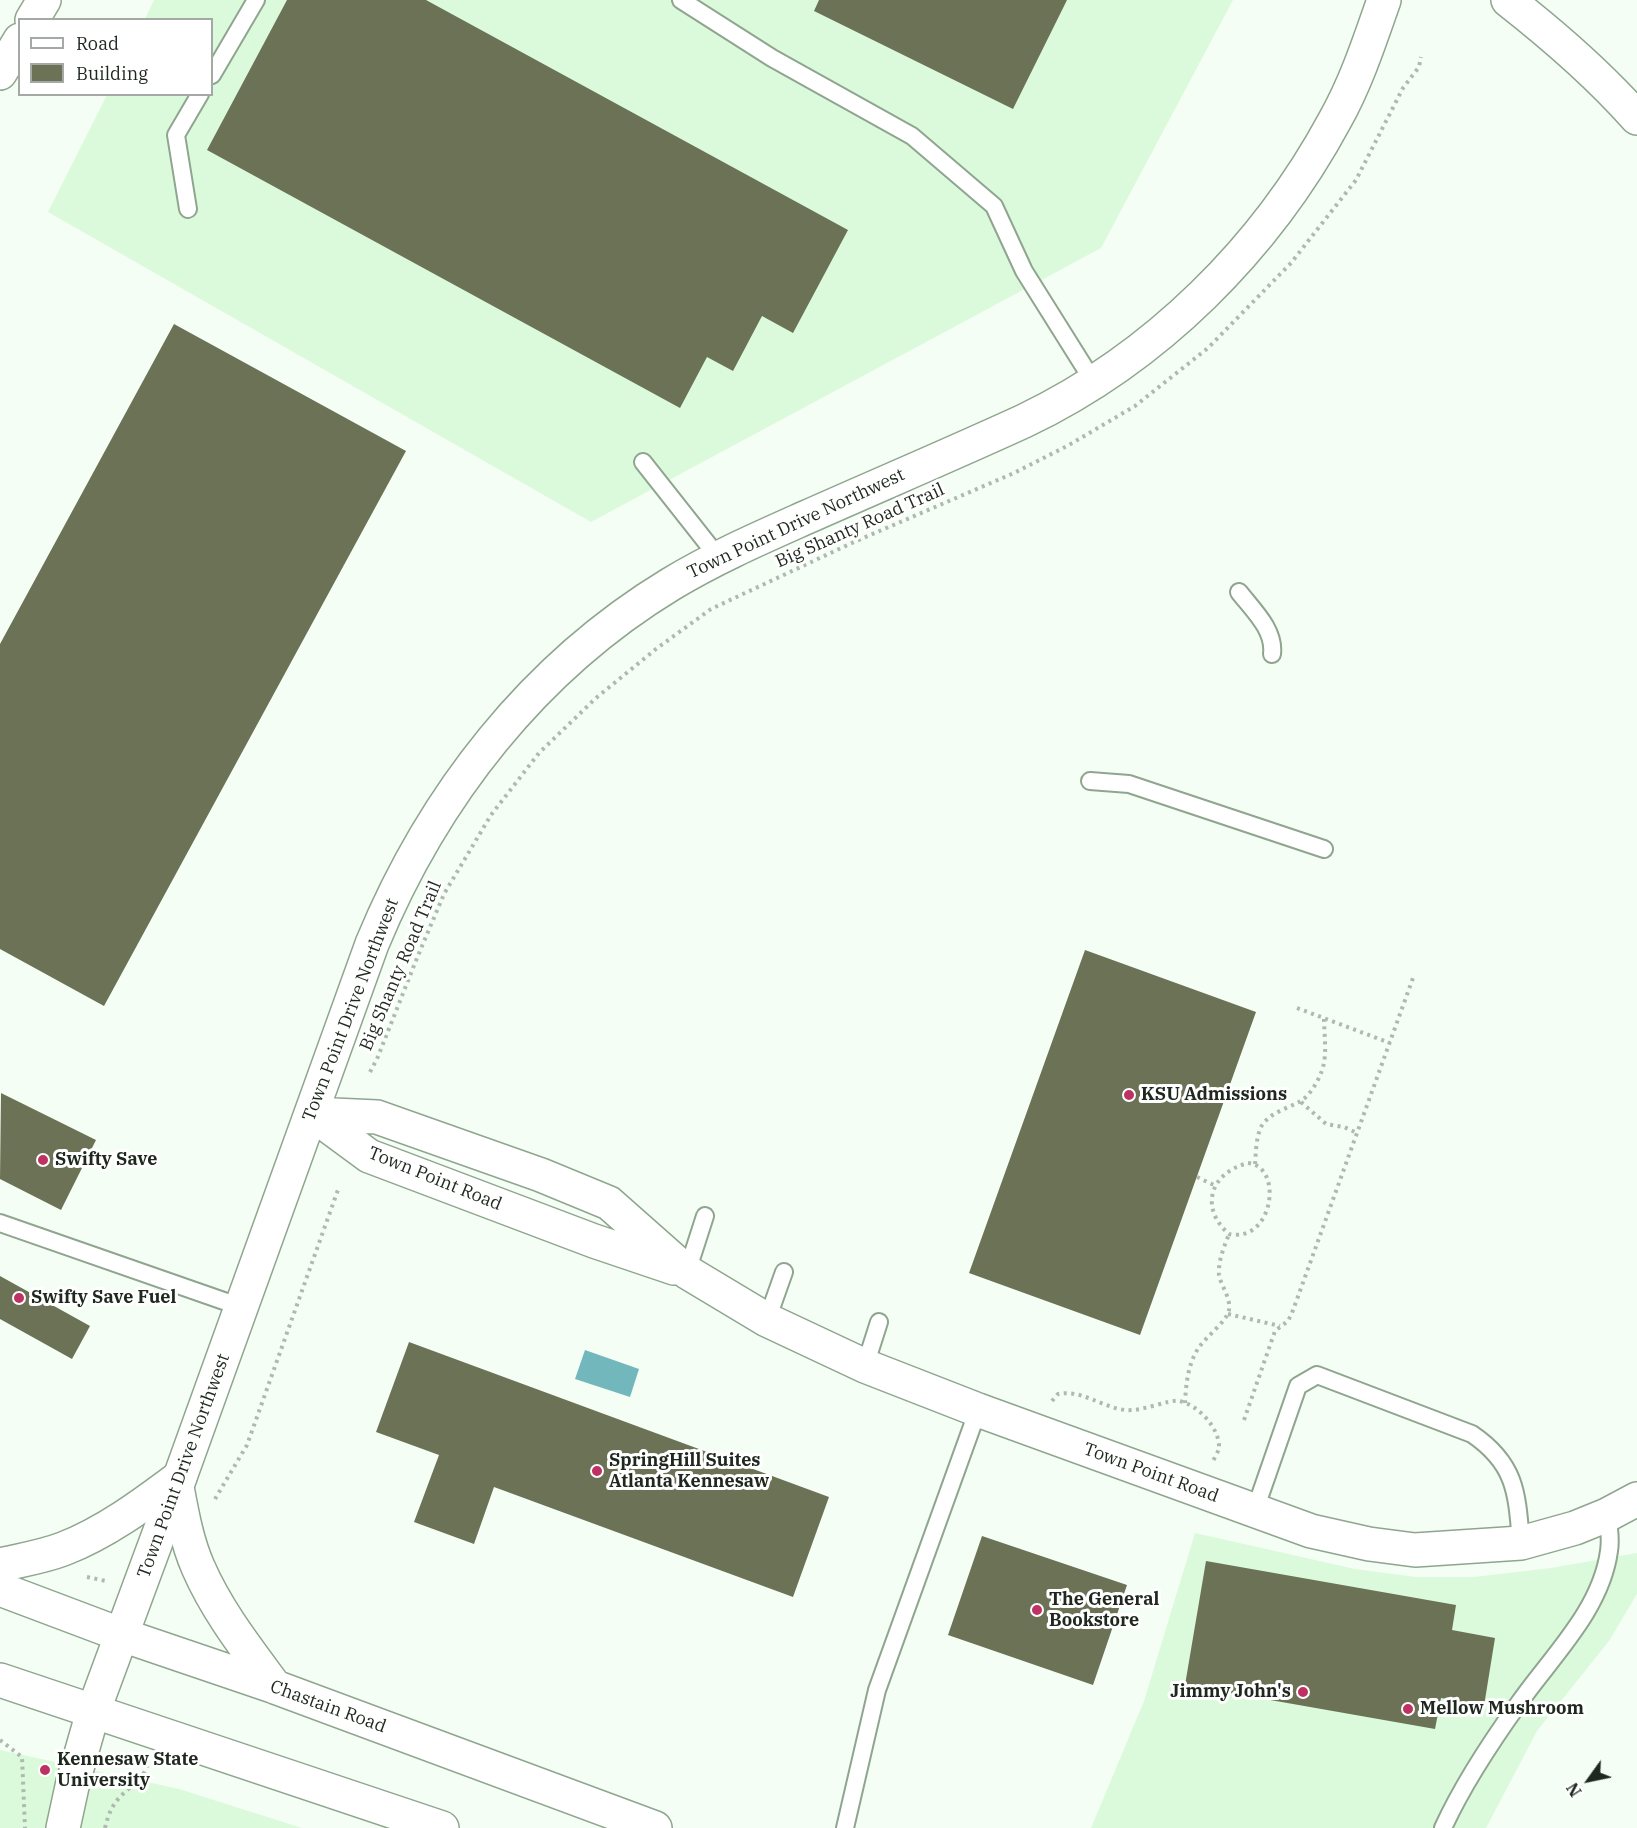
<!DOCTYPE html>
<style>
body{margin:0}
#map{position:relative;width:1637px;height:1828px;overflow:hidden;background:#f4fef4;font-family:"IBM Plex Serif",serif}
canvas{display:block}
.legend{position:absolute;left:18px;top:18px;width:195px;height:78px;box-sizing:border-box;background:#fff;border:2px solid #a5a9a5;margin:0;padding:8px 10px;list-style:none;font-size:18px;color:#1f281f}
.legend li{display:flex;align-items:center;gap:12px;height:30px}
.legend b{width:30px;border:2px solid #a5a9a5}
.north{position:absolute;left:1559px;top:1750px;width:60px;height:60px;-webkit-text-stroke:4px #fff;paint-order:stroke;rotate:237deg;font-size:16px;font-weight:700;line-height:24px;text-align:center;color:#1f281f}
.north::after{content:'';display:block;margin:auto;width:21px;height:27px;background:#1f281f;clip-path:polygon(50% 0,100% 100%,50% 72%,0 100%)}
</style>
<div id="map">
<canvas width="1637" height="1828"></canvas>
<ul class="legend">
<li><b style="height:8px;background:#fff"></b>Road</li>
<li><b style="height:16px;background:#6c7256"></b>Building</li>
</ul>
<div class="north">N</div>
</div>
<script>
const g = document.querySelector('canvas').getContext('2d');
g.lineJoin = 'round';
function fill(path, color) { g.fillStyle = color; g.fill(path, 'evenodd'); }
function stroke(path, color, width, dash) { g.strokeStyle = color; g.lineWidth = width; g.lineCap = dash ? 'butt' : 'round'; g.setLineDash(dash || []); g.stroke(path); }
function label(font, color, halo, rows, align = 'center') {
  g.font = font + ' "IBM Plex Serif",serif'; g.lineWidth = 6; g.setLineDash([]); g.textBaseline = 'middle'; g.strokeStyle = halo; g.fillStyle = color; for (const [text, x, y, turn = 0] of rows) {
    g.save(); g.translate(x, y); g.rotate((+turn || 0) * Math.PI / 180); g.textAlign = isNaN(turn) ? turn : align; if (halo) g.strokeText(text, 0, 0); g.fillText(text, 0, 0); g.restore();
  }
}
fill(new Path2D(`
 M154,0H1233L1101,248L591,522L48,212L107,95L212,94V20L145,19Z
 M1195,1533L1355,1569L1416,1577H1474L1551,1568L1637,1553V1594L1609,1641L1537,1731L1486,1828H1091L1144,1701Z
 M0,1750L179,1789L302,1828H0Z`), '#dbfadb');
fill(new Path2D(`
 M585,1350L639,1369L630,1397L575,1379Z`), '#72b7bc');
fill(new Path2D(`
 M287,0H426L848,230L793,333L762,316L733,371L707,357L680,408L207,150Z
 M819,0H1067L1013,109L814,11Z
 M174,324L406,451L104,1006L0,949V644Z
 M1085,950L1256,1012L1140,1335L969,1273Z
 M1,1093L96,1140L61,1210L0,1179Z
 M0,1276L90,1326L72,1359L0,1319Z
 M409,1342L829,1497L793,1597L494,1487L474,1544L414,1522L439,1455L376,1432Z
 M982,1536L1127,1585L1093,1685L948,1635Z
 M1206,1561L1456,1605L1452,1630L1495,1638L1484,1706L1441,1698L1435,1729L1185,1685Z`), '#6c7256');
const lane = new Path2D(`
 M681,0L772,58L912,136L994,206L1024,271L1093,381
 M212,75L256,0
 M188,209L176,135L200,94
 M643,462L718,557
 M1239,592C1253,610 1275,630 1272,654
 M1090,781L1129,784L1324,849
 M0,1223L241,1307
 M687,1272L705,1216
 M767,1320L784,1272
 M865,1366L879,1322
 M1255,1510L1298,1386L1317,1375L1472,1434C1516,1464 1517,1493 1521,1543
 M845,1828L877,1690L978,1410
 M1443,1828C1463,1784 1491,1742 1519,1703C1552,1656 1601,1610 1609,1551C1611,1539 1609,1526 1607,1515`);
const street = new Path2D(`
 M1508,0C1554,36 1598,74 1637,118
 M312,1114L377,1117L541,1175L609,1203L687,1272L767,1320L865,1366L978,1410L1311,1531L1369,1544L1415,1550L1521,1543L1575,1528L1607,1515L1637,1499
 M312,1114L369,1156L594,1241L674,1268
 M63,1828L73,1782L93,1712L180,1477L372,944C433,796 534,667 671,584C714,558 760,538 807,517C879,485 952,454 1024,421C1156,358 1266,248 1335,120C1356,83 1370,40 1384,0`);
const secondary = new Path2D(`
 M32,20L44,0
 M0,73L20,40`);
const primary = new Path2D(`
 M177,1487C182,1514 187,1542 198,1567C217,1611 247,1649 275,1687
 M0,1565C21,1560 42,1557 63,1549C105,1533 144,1504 180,1477
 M0,1589L122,1635L275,1687L655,1828
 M0,1680L442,1828`);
stroke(lane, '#8fa58f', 20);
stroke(street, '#8fa58f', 36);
stroke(secondary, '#8fa58f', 36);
stroke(primary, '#8fa58f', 36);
stroke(new Path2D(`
 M1297,1008L1390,1043
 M370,1072L377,1059L417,958L444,894L491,815L539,753L596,698L656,649L711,609L854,542L1014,473L1069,445L1135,406L1208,348L1291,263L1356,180L1403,88L1419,67L1421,57
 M1301,1102L1326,1124L1344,1127L1357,1133
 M1248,1163C1280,1166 1275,1227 1243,1234C1239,1235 1233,1235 1229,1234C1199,1208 1210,1173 1248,1163Z
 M1255,1164C1256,1152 1256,1138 1261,1127C1269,1113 1286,1109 1299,1102C1309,1097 1317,1083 1321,1073C1328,1056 1324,1036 1324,1018
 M1197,1177L1216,1186
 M1228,1314L1280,1326
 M1052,1401L1058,1394C1081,1389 1101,1407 1125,1410C1142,1412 1169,1399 1179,1401C1197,1404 1220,1428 1219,1448C1218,1452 1215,1457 1213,1461
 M1185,1403C1186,1384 1188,1362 1200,1346C1207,1336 1227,1321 1229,1310C1231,1298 1221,1286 1219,1275C1218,1261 1224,1247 1229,1234
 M1244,1420L1275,1331L1288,1321L1292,1313L1413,978
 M215,1499L247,1445L339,1187
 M87,1577L106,1581
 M0,1740L22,1757L25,1828
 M105,1828C108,1816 111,1807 119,1798C129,1787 143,1780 147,1766`), '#afb9af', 4, [3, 4.5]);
stroke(lane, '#fff', 16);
stroke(street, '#fff', 33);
stroke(secondary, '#fff', 33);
stroke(primary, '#fff', 33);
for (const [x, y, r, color] of [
 [1129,1095,6,"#be3163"],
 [43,1160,6,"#be3163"],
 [19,1298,6,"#be3163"],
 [597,1471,6,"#be3163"],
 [1037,1610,6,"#be3163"],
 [1303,1692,6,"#be3163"],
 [1408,1709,6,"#be3163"],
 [45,1770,6,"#be3163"]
]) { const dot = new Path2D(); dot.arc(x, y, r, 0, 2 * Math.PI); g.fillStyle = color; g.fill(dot); stroke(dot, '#fff', 2); }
label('18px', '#1f281f', '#fff', [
 ["Town Point Drive Northwest",796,524,-25],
 ["Big Shanty Road Trail",860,526,-24],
 ["Big Shanty Road Trail",401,966,-67],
 ["Town Point Drive Northwest",351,1010,-69],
 ["Town Point Road",435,1179,22],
 ["Town Point Drive Northwest",184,1466,-70],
 ["Town Point Road",1151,1473,20],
 ["Chastain Road",328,1707,20]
]);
label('bold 18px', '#1f281f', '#fff', [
 ["KSU Admissions",1141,1095],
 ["Swifty Save",55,1160],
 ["Swifty Save Fuel",31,1298],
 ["SpringHill Suites",609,1461],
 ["Atlanta Kennesaw",609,1482],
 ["The General",1049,1600],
 ["Bookstore",1049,1621],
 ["Jimmy John's",1291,1692,"right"],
 ["Mellow Mushroom",1420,1709],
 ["Kennesaw State",57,1760],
 ["University",57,1781]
], 'left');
</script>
